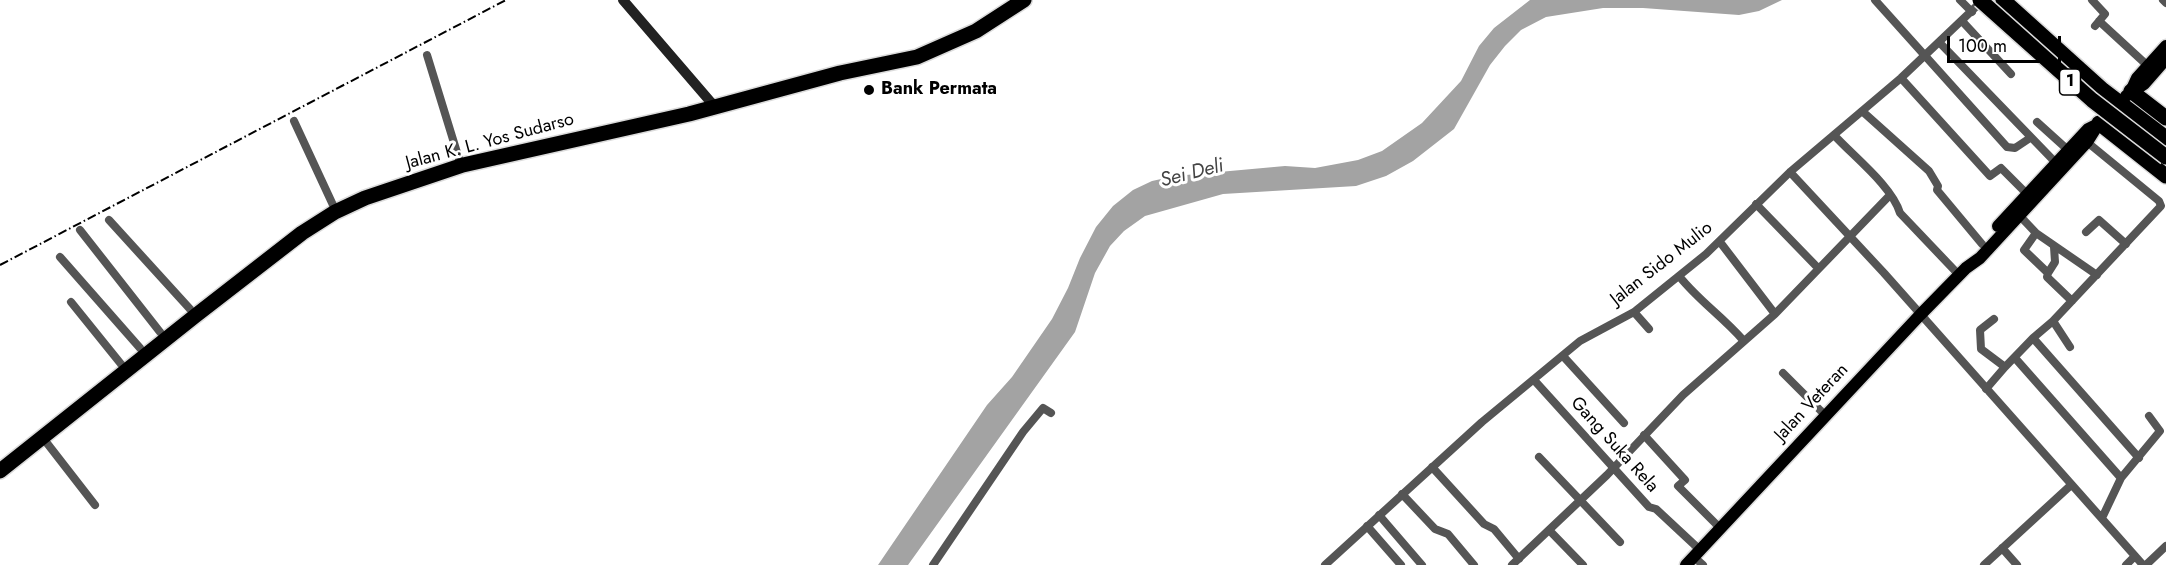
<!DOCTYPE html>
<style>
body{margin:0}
#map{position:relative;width:2166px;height:565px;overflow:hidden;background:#fff;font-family:Jost,sans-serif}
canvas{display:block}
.scale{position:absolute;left:1947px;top:36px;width:114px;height:27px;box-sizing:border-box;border:3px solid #000;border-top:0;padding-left:8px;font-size:18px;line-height:21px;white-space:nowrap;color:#000;-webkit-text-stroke:4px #fff;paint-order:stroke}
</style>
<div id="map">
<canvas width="2166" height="565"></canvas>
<div class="scale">100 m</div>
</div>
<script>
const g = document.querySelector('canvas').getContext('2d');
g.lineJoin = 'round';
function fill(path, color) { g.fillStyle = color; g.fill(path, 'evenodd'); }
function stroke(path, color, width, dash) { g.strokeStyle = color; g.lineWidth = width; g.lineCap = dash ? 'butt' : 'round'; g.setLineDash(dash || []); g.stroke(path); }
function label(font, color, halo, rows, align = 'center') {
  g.font = font + ' Jost,sans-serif'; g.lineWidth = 6; g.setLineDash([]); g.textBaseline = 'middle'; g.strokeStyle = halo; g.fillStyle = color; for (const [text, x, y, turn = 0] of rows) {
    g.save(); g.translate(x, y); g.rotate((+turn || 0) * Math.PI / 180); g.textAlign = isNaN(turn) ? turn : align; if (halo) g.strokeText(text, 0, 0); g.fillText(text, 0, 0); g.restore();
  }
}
fill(new Path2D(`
 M1530,0H1782L1759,11L1739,15L1643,8H1603L1546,17L1521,30L1505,46L1490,65L1454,129L1413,161L1386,176L1356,186L1223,194L1145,216L1124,231L1110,246L1095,273L1075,332L908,565H878L987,405L1012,377L1052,319L1068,288L1080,258L1096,227L1113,206L1133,190L1152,181L1175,176L1285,166L1315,168L1358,160L1382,151L1422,123L1461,81L1479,46L1494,28Z`), '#a3a3a3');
const primary = new Path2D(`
 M2131,91L2137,78L2166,46
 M2126,96L2144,84L2166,59
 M1998,226L2088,129L2096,125
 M1686,565L1920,315L1966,268L1980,258L2087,142L2099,123`);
const highway = new Path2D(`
 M2003,0L2103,90L2166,138
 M2131,91L2166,118
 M2099,123L2166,176
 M0,471L195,316L302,233L335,212L365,198L463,165L689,114L840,73L917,57L976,31L1024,0`);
stroke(primary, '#dbdbdb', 15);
stroke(highway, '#dbdbdb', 18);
stroke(new Path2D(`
 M1875,0L2007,147L2015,148L2030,138
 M1960,0L1972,12
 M2092,0L2105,14L2095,26
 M2163,0L2166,3
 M1962,21L2011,74
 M2099,21L2148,66
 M1939,42L2056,163
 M427,55L459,159
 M1901,78L1990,176L2001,168L2027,194
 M1862,111L1929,171L1938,186L1937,190L1982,244
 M294,121L333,205
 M2037,122L2068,150
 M1834,135C1853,156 1892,186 1900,213L1959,275
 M1790,172L1884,273L2143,565
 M1756,204L1818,268
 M2019,215L2036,233L2097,275
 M109,220L190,309
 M80,230L160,332
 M2086,232L2099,220L2126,244
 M2036,233L2024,250L2048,273L2047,277L2072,301
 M1720,242L1775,314
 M60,257L140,348
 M2048,273L2055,262L2054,247
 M1679,276C1699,301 1722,316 1743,340
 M71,302L121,364
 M1634,312L1649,329
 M1994,319L1980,330L1981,349L2005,367L2033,338L2139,458
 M2033,338L2053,321
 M2070,347L2053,321L2161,206L2159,201L2087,142
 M1563,356L1624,423
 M2015,358L2121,478
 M1783,373L1825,415
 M1534,380L1649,507L1656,509L1700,550
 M1986,389L2005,367
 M1644,435L1685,480L1678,486L1720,528
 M43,438L95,505
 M1539,457L1620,542
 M1432,467L1484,524L1494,529L1519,559
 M1402,494L1435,529L1448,534L1474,565
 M1379,515L1422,565
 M2102,518L2121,478L2160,431L2149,416
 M1367,526L1401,565
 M1549,530L1583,565
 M2002,548L2017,565
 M1694,557L1703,565
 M933,565L1023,432L1043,408L1051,413
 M1325,565L1482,422L1580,341L1634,312L1706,254L1790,172L1901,78L1983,0
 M1512,565L1607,475L1683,395L1775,314L1890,195
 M1984,565L2070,486
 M2126,565L2135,556
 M2146,565L2166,546`), '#555', 8);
stroke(new Path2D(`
 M623,0L715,107`), '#222', 10);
stroke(primary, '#000', 12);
stroke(highway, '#000', 15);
stroke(new Path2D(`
 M0,265L506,0`), '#000', 2, [9, 3, 1.5, 3]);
const highwayBridge = new Path2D(`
 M1980,0L2092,100L2166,157`);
stroke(highwayBridge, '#dbdbdb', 18, []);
stroke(highwayBridge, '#000', 15);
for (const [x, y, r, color] of [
 [869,90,6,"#000"]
]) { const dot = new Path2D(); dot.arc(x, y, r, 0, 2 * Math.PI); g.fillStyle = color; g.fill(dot); stroke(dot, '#fff', 2); }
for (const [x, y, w] of [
 [2070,82,21]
]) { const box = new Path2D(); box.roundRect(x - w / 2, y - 13, w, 26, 4.5); g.fillStyle = '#fff'; g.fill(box); stroke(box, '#000', 1.5); }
label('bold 16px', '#000', null, [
 ["1",2070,82]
]);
label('bold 18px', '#000', '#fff', [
 ["Bank Permata",881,90]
], 'left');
label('18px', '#000', '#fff', [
 ["Jalan K. L. Yos Sudarso",490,142,-15],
 ["Jalan Sido Mulio",1662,264,-38],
 ["Jalan Veteran",1812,403,-47],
 ["Gang Suka Rela",1614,445,48]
]);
label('italic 20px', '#444', '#fff', [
 ["Sei Deli",1192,174,-14]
]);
</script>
